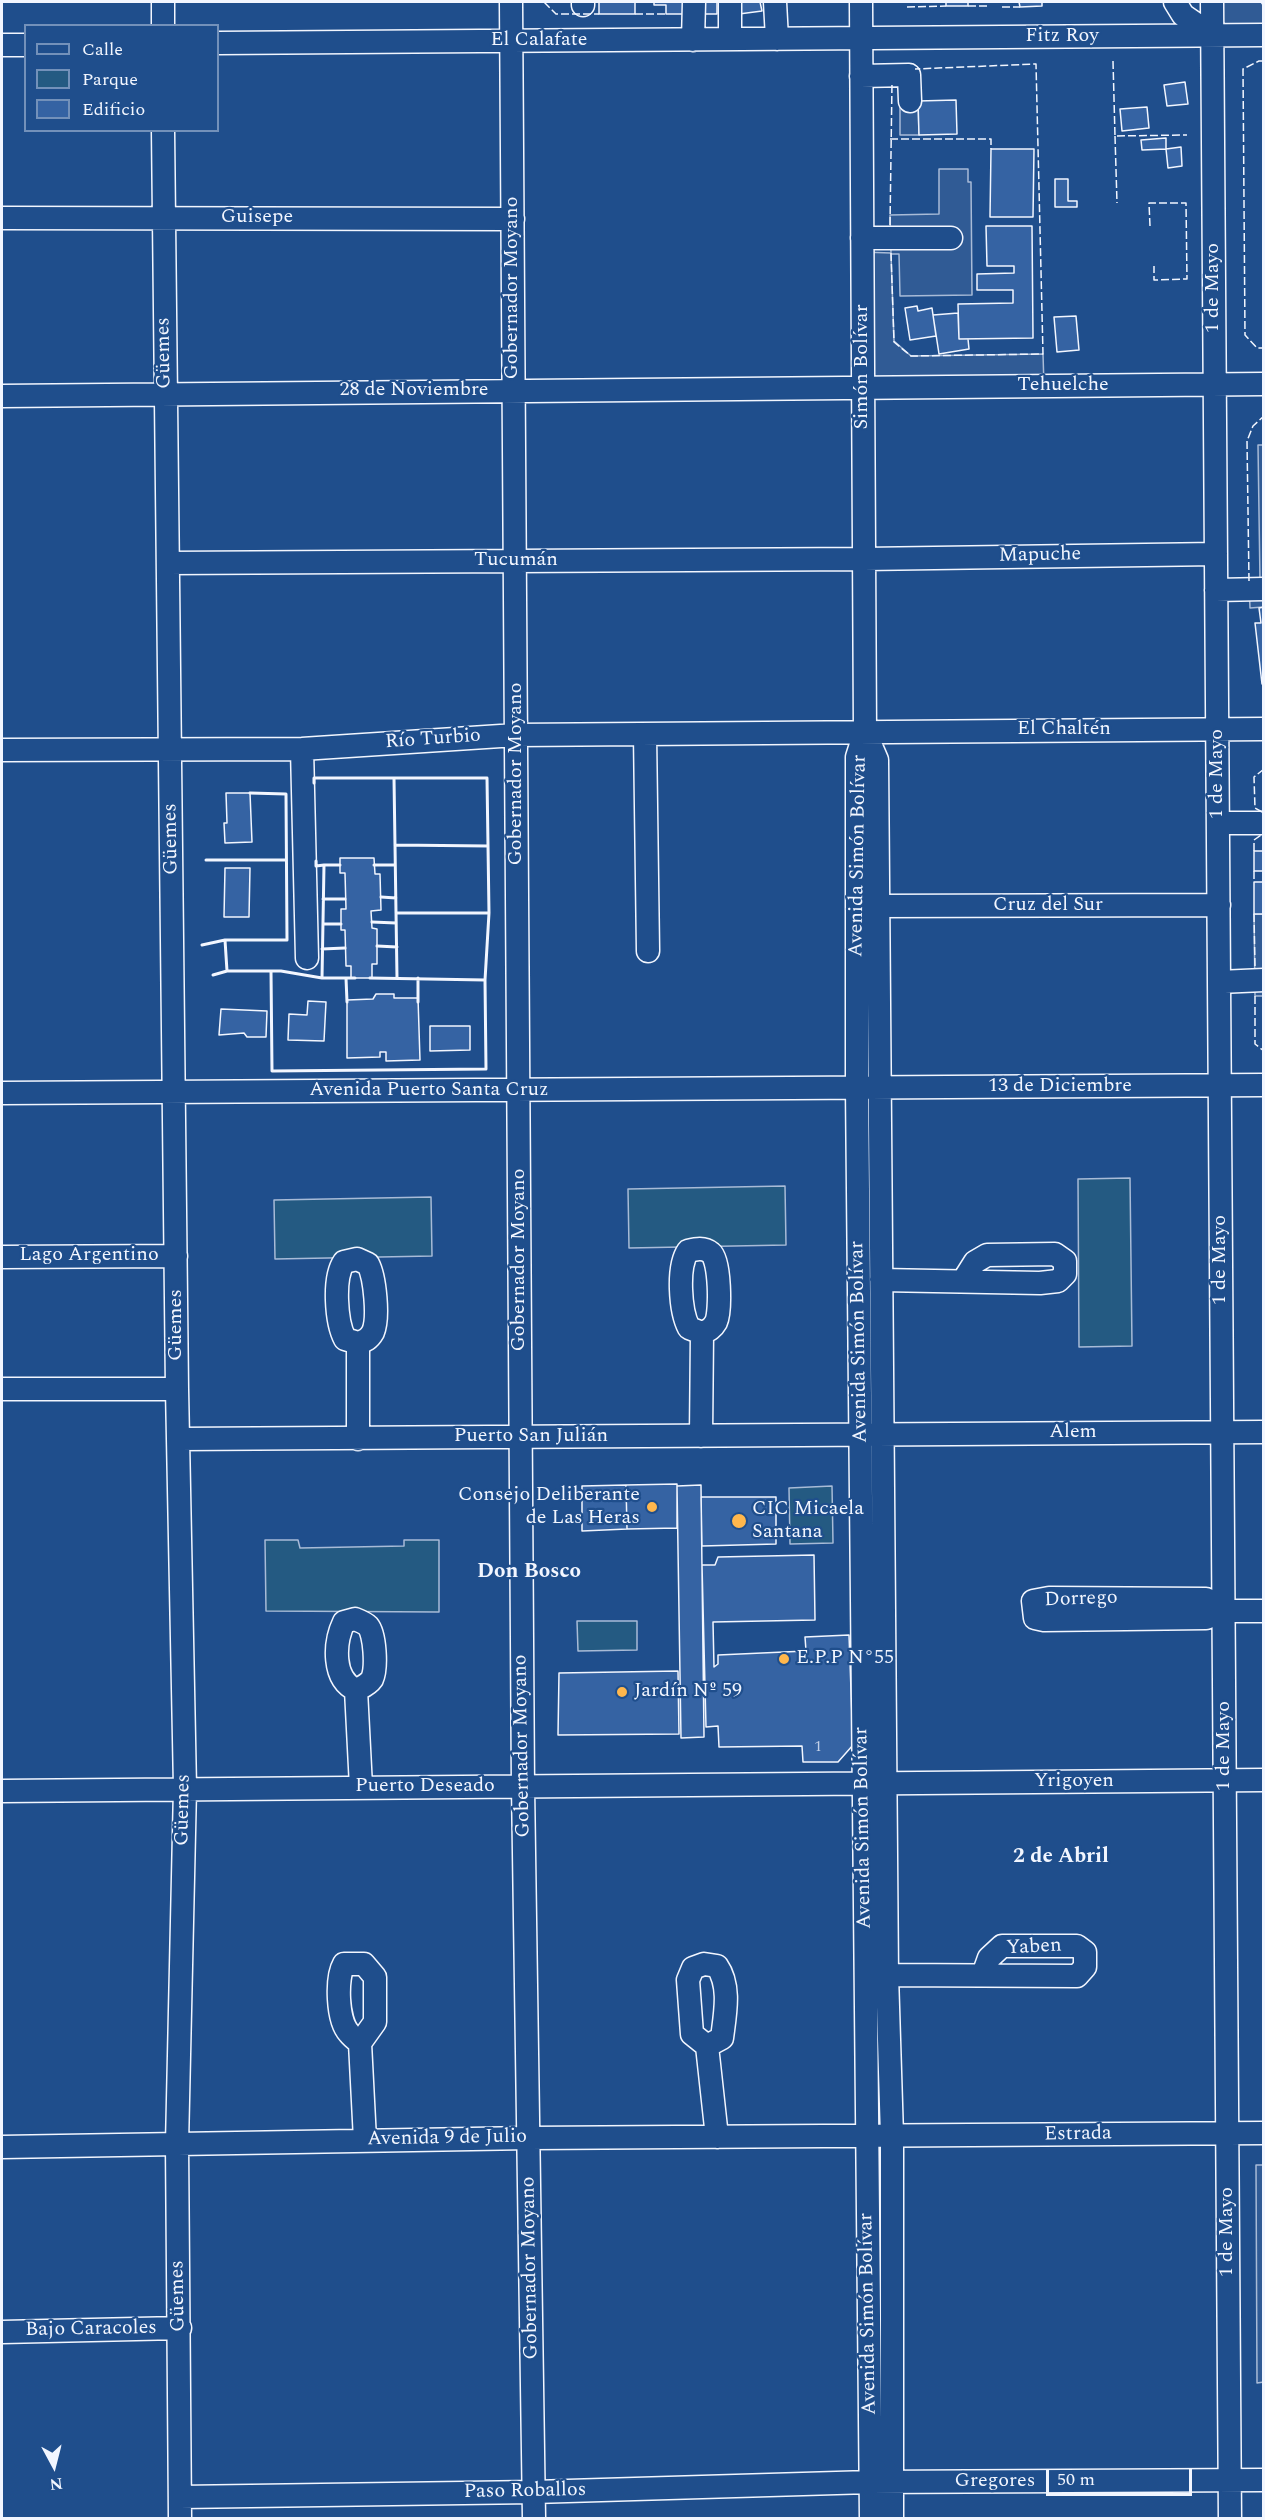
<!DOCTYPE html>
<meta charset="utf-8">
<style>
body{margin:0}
#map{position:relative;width:1265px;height:2520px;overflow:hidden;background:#1f4e8c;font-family:Spectral,serif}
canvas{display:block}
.frame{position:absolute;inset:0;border:3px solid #f2f6ff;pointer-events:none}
.legend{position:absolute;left:24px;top:24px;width:195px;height:108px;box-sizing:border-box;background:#1f4e8c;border:2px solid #7391ba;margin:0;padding:8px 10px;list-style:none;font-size:18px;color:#f2f6ff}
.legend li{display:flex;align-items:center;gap:12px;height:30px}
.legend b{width:30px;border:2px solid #7391ba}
.north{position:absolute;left:24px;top:2436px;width:60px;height:60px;-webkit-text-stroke:4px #1f4e8c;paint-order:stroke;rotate:173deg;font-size:16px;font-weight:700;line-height:24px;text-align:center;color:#f2f6ff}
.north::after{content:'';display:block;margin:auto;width:21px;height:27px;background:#f2f6ff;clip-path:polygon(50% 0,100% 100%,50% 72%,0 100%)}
.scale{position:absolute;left:1046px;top:2469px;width:146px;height:27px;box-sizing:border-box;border:3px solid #f2f6ff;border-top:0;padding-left:8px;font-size:18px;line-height:21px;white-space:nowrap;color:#f2f6ff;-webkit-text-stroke:4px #1f4e8c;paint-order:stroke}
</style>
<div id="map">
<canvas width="1265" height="2520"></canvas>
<div class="frame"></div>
<ul class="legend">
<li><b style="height:8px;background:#1f4e8c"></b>Calle</li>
<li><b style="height:16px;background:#245a82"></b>Parque</li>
<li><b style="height:16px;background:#3563a3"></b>Edificio</li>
</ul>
<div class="north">N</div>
<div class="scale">50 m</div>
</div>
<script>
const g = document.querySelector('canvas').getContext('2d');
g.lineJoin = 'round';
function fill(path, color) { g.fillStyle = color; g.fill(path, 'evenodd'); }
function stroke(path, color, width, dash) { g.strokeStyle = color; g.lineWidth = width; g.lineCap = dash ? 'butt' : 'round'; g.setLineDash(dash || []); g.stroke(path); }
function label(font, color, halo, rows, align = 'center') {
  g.font = font + ' Spectral,serif'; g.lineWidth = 4.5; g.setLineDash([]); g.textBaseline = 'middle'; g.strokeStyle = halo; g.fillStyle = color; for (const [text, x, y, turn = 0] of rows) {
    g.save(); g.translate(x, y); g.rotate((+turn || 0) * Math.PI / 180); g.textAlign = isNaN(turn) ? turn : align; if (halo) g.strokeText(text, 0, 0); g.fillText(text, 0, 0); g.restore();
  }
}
const green = new Path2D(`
 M1130,1178L1132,1346L1079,1347L1078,1179Z
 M785,1186L786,1245L629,1248L628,1189Z
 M431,1197L432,1256L275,1259L274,1200Z
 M832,1486L833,1543L790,1544L789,1488Z
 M265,1540H298L300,1548L404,1546V1540H439V1612L266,1611Z
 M577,1621H637V1650L578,1651Z`);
fill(green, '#245a82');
stroke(green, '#a8bbd7', 1.5);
const parking = new Path2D(`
 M1212,2H1261L1263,5V35H1212Z
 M900,101H918L919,135H900Z
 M939,169H968V182H971L972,295L900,296L899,254H891L894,341L911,356L1043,354L1044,386L863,387L862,252L891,253L890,215L939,214Z
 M1258,445H1263V607L1250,608L1249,581H1260Z
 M1254,914H1263V996H1255Z
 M1256,2165H1264V2382L1257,2383Z`);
fill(parking, '#305b95');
stroke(parking, '#a8bbd7', 1.5);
const building = new Path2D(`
 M599,2H635V14H599Z
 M654,2H687V14H666V5H654Z
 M704,2H717V14H704Z
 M737,2H760L762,11L739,14Z
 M946,2H968V6H946Z
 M1019,2H1042V6L1020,7Z
 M1185,82L1188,104L1167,106L1164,85Z
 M956,100L957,134L919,135L918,101Z
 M1147,107L1149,128L1122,131L1120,109Z
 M1166,138V149L1142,150L1141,140Z
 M1181,147L1182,166L1168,168L1166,149Z
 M991,149H1034L1033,217H990Z
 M1055,179H1068V201H1077V207H1055Z
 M986,226H1032L1033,338L959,339L958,304L1013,303V290H977V274L1014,273V266H987Z
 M917,306L918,311L932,308L936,336L910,340L905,308Z
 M958,313L959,339H968L969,349L939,354L933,315Z
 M1076,316L1079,350L1057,352L1054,317Z
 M1264,607V684H1262L1255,623H1261L1259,608Z
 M226,793H250L252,842L225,843L224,823H227Z
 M1254,851H1264V871H1254Z
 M340,858H374L375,874H380L381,910L371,911L372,928L377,929V964H372V978H351V966H346L345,930H341V909H346L345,873H340Z
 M225,868H250L249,917H224Z
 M1254,882H1264V914H1254Z
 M376,994H394V998H418L420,1060L386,1061V1052H380V1057L347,1058V1000L373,999Z
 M308,1001L326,1002L324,1041L288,1040L289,1014L307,1015Z
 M221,1009L267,1011L266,1037H247L244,1033L219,1035Z
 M430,1026H470V1050L430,1051Z
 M677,1484V1528L627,1529L626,1485Z
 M626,1485L627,1529L582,1531V1486Z
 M701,1485L704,1737L681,1738L677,1486Z
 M701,1497H776V1544L702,1546Z
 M814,1555L815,1620L713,1622L714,1667L718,1664V1655L806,1651L805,1637L849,1635L853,1745L838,1762H803L802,1746L719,1747L718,1726L706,1727L702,1565H715L718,1557Z
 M678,1671L679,1734L558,1735L559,1673Z`);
fill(building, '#3563a3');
stroke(building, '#f2f6ff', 1.5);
const minor = new Path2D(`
 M511,2L523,1786L534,2518
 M775,2L777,39
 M861,2L865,732L857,757V1088L871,2518
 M1175,2L1183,15L1212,35
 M1212,2L1230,2518
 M583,5V2
 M163,26V2
 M730,39V2
 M693,40L694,2
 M218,43L1264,35
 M2,45H26
 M861,76L909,75L910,101
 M163,130L177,1389L185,1788L177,2144L180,2518
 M2,218L513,219
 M862,238H951
 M2,396L1264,384
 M168,563L864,559L1216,554
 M1216,590L1264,589
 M865,732L877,760L887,1975L892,2136V2518
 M645,734L648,951
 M302,749L307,958
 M2,750L302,749L516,735L1264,729
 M1218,823H1264
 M877,906L1219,905
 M1219,982L1264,980
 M2,1093L1264,1085
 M2,1257L176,1256
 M881,1280L1040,1283L1058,1281L1065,1274V1261L1055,1254L987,1255L975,1262L963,1281
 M358,1343L345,1339C336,1322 333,1278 344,1262L357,1259L368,1264C375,1277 379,1318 373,1332C369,1339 365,1341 358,1343V1439
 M2,1389H177
 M701,1436L702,1333C709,1330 712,1329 716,1322C721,1311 720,1260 711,1253C704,1247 696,1249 688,1251C677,1267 680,1311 689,1328L702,1333
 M179,1439L1264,1432
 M1224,1611L1206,1599L1049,1598L1033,1601L1035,1618L1044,1620L1206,1618L1224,1611H1264
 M356,1690C332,1679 334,1643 344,1622L355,1619C360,1621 365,1623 368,1626C375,1634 377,1668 372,1679C368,1685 362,1687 356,1690L361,1787
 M2,1791L1264,1780
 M887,1975L1077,1976L1085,1967V1952L1077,1946H1002L989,1958L983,1975
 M360,2043C356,2040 352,2037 349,2033C337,2020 336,1978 344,1964H364L375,1977V2022L360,2043L365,2140
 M707,2046L692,2034L688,1980L693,1968L704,1964L717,1966C731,1986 725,2014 722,2038L707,2046L717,2137
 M2,2147L530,2138L1264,2133
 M2,2332L180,2328
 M180,2497L534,2492L870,2482L1264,2480`);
stroke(minor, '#f2f6ff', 25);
stroke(minor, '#1f4e8c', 22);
stroke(new Path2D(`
 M544,2L556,14H599
 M1261,2L1264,5
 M968,6H987
 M907,7L946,6
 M1002,7H1020
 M635,14H666
 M1113,61L1115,136L1187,135
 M1264,61H1259L1243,69L1245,335L1257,348H1264
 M1115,136L1117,203
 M890,139H991V149
 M890,225L892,83
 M1150,226L1149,203H1186L1187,279L1154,280V266
 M891,253L894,342L911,356L1043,354L1036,64L915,69
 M1249,581L1247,441L1253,426L1264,416
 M1264,769L1254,777L1255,808L1264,813
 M1254,851V840L1264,833
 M1254,871V882
 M1254,914L1255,967
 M1255,996V1044L1264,1051`), '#f2f6ff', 1.5, [8, 3]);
stroke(new Path2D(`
 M394,778L395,846
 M488,846L395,845L396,913H489
 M206,860H286
 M316,861V866L324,865L322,978
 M324,865H340
 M374,865H395
 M381,897L396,898
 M323,899H345
 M396,912L397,978
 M372,922L396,923
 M323,924H341
 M225,940L227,971
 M202,945L225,940H287L286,794L250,793
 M377,946L397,947
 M322,949L345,948
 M271,971L272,1071L486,1069L485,980L489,913L487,778H314V783
 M213,975L227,971H281L322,978H355
 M346,978L347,1002
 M370,978L485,980
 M418,978V1002`), '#f2f6ff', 3);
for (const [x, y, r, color] of [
 [652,1507,6,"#ffb74d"],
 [739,1521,8,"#ffb74d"],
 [784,1659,6,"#ffb74d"],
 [622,1692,6,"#ffb74d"]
]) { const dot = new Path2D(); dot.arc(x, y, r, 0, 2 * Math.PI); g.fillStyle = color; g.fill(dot); stroke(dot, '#1f4e8c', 2); }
label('16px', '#c3d1e8', null, [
 ["1",818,1748]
]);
label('20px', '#f2f6ff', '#1f4e8c', [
 ["Fitz Roy",1062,37],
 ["El Calafate",539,41],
 ["Guisepe",257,218],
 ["Gobernador Moyano",513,288,-90],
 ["1 de Mayo",1214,288,-90],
 ["Güemes",165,353,-91],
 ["Simón Bolívar",863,367,-90],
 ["Tehuelche",1063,386],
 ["28 de Noviembre",414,391],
 ["Mapuche",1040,556,-1],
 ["Tucumán",516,561],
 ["El Chaltén",1064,730],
 ["Río Turbio",433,740,-4],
 ["Gobernador Moyano",517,774,-90],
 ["1 de Mayo",1218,774,-90],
 ["Güemes",172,839,-91],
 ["Avenida Simón Bolívar",859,856,-89],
 ["Cruz del Sur",1048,906],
 ["13 de Diciembre",1060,1087],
 ["Avenida Puerto Santa Cruz",429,1091],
 ["Lago Argentino",89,1256],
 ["Gobernador Moyano",520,1260,-90],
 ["1 de Mayo",1221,1260,-90],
 ["Güemes",177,1325,-90],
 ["Avenida Simón Bolívar",860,1342,-91],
 ["Alem",1073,1433],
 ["Puerto San Julián",531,1437],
 ["Dorrego",1081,1600,-2],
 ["Gobernador Moyano",523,1746,-91],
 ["1 de Mayo",1225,1746,-90],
 ["Yrigoyen",1074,1782],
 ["Puerto Deseado",425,1787],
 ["Güemes",184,1810,-89],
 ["Avenida Simón Bolívar",864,1828,-91],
 ["Yaben",1034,1948,-3],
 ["Estrada",1078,2135,-1],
 ["Avenida 9 de Julio",447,2139,-1],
 ["1 de Mayo",1228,2232,-90],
 ["Gobernador Moyano",531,2268,-91],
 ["Güemes",179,2296,-91],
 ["Avenida Simón Bolívar",869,2314,-91],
 ["Bajo Caracoles",91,2330,-1],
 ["Gregores",995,2482],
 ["Paso Roballos",525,2492,-1]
]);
label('20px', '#f2f6ff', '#1f4e8c', [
 ["Consejo Deliberante",640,1496,"right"],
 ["de Las Heras",640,1519,"right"],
 ["CIC Micaela",752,1510],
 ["Santana",752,1533],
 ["E.P.P N°55",796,1659],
 ["Jardín Nº 59",634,1692]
], 'left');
label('bold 21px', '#f2f6ff', '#1f4e8c', [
 ["Don Bosco",529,1573],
 ["2 de Abril",1061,1858]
]);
</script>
